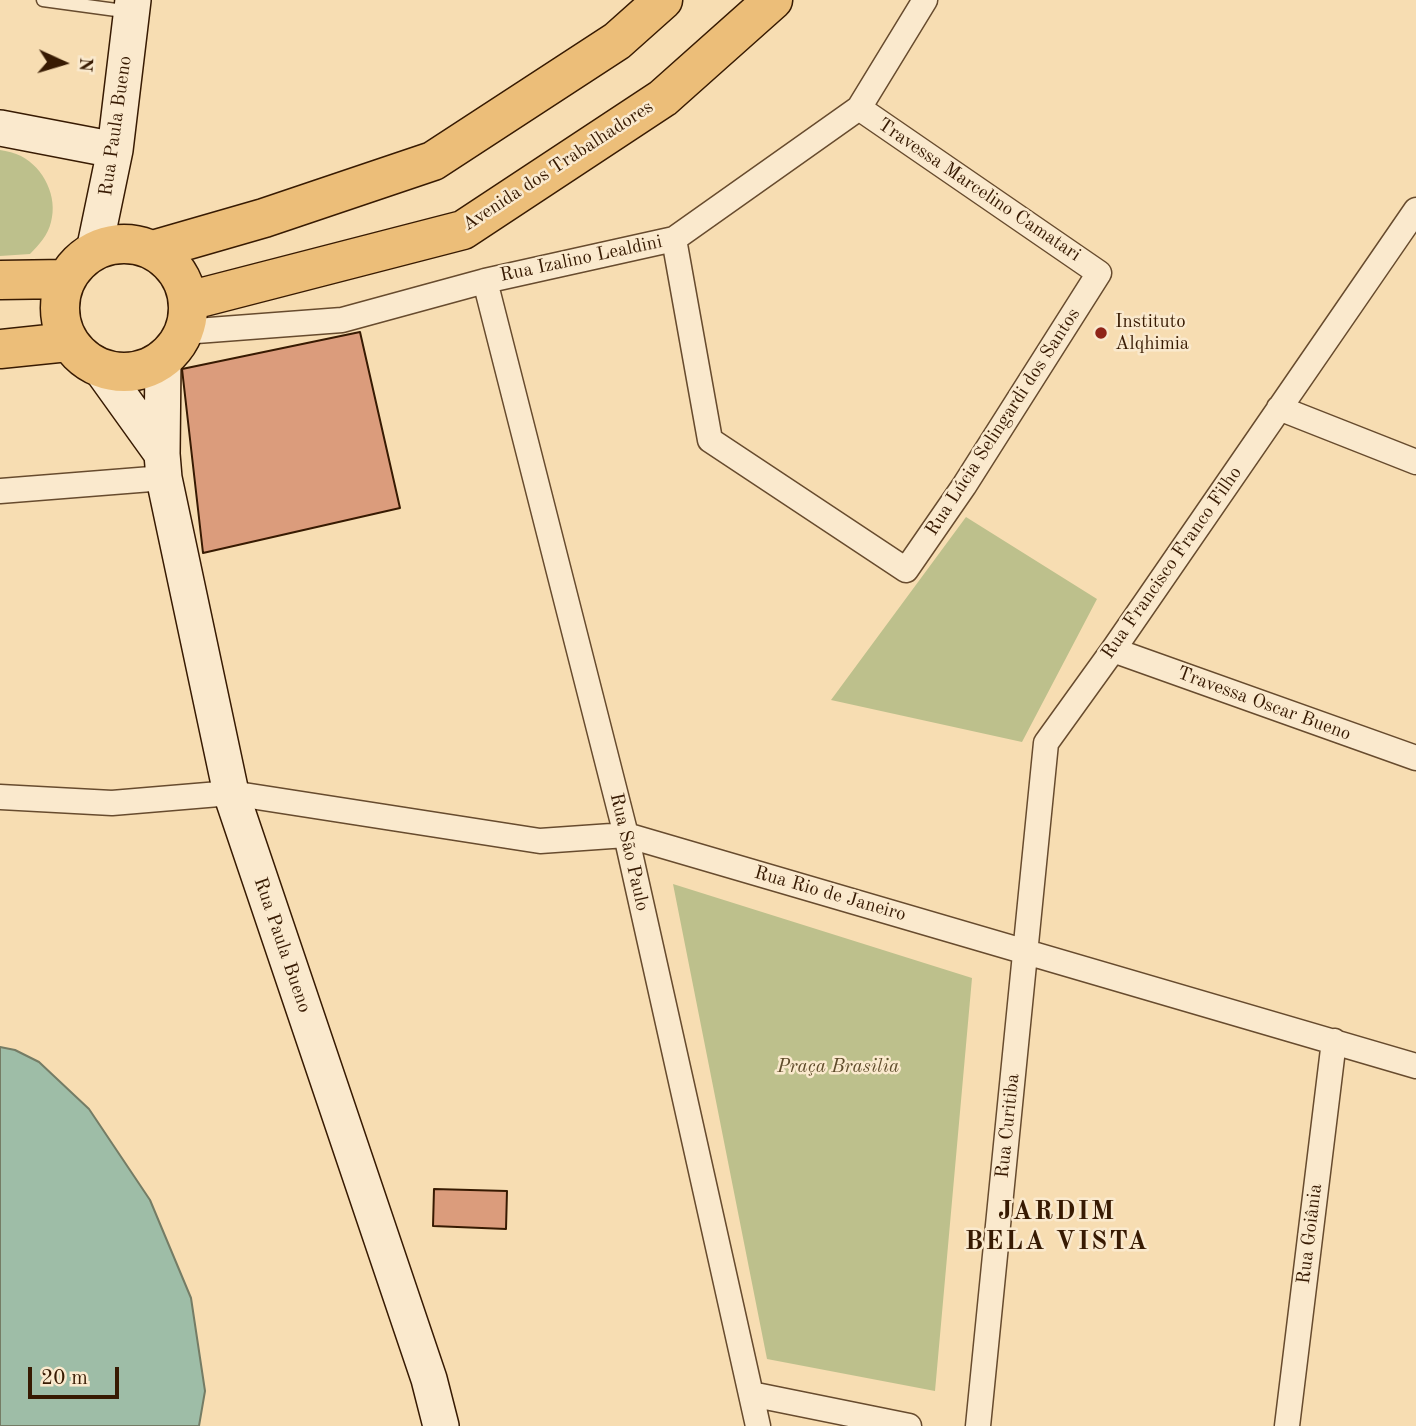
<!DOCTYPE html>
<meta charset="utf-8">
<style>
body{margin:0}
#map{position:relative;width:1416px;height:1426px;overflow:hidden;background:#f7ddb2;font-family:"Old Standard TT",serif}
canvas{display:block}
.north{position:absolute;left:28px;top:28px;width:70px;height:70px;-webkit-text-stroke:5px #fae9cd;paint-order:stroke;rotate:94deg;font-size:19px;font-weight:700;line-height:28px;text-align:center;color:#371a02}
.north::after{content:'';display:block;margin:auto;width:24px;height:32px;background:#371a02;clip-path:polygon(50% 0,100% 100%,50% 72%,0 100%)}
.scale{position:absolute;left:28px;top:1367px;width:91px;height:32px;box-sizing:border-box;border:4px solid #371a02;border-top:0;padding-left:9px;font-size:21px;line-height:24px;white-space:nowrap;color:#371a02;-webkit-text-stroke:5px #fae9cd;paint-order:stroke}
</style>
<div id="map">
<canvas width="1416" height="1426"></canvas>
<div class="north">N</div>
<div class="scale">20 m</div>
</div>
<script>
const g = document.querySelector('canvas').getContext('2d');
g.lineJoin = 'round';
function fill(path, color) { g.fillStyle = color; g.fill(path, 'evenodd'); }
function stroke(path, color, width, dash) { g.strokeStyle = color; g.lineWidth = width; g.lineCap = dash ? 'butt' : 'round'; g.setLineDash(dash || []); g.stroke(path); }
function label(font, color, halo, rows, align = 'center') {
  g.font = font + ' "Old Standard TT",serif'; g.lineWidth = 5; g.setLineDash([]); g.textBaseline = 'middle'; g.strokeStyle = halo; g.fillStyle = color; for (const [text, x, y, turn = 0] of rows) {
    g.save(); g.translate(x, y); g.rotate((+turn || 0) * Math.PI / 180); g.textAlign = isNaN(turn) ? turn : align; if (halo) g.strokeText(text, 0, 0); g.fillText(text, 0, 0); g.restore();
  }
}
fill(new Path2D(`
 M0,150C7,151 15,153 21,156C44,168 58,197 51,222C48,235 39,245 30,254L0,256Z
 M966,517L1097,599L1022,742L831,700Z
 M673,884L972,978L935,1391L767,1359Z`), '#bdc08c');
const water = new Path2D(`
 M0,1047L15,1050L39,1062L89,1109L150,1200L191,1298L205,1391L199,1426H0Z`);
fill(water, '#9ebda7');
stroke(water, '#757c65', 2);
const building = new Path2D(`
 M360,332L400,508L203,553L182,369Z
 M434,1189L507,1191L506,1229L433,1226Z`);
fill(building, '#db9c7c');
stroke(building, '#371a02', 2);
const service = new Path2D(`
 M43,0L131,12`);
const minor = new Path2D(`
 M674,239L710,440L906,570L964,486L1099,273L859,108
 M485,281L626,835L758,1426
 M183,332L342,320L485,281L674,239L859,108L925,0
 M1279,408L1416,462
 M0,491L164,478
 M1113,650L1416,758
 M0,797L112,803L231,793L540,841L626,835L1416,1066
 M751,1394L909,1426
 M978,1426L1046,743L1113,650L1416,210
 M1287,1426L1334,1041`);
const secondary = new Path2D(`
 M0,128L115,150
 M94,251L115,150L133,0
 M163,359L162,454L164,478L231,793L429,1379L441,1426
 M101,369L162,454`);
const primary = new Path2D(`
 M60 308a64 64 0 1 1 128 0a64 64 0 1 1-128 0Z
 M153,250L264,218L433,161L617,41L663,0
 M0,280L66,279
 M188,301L463,230L663,98L773,0
 M0,349L68,342`);
stroke(service, '#674b2e', 15);
stroke(minor, '#674b2e', 27);
stroke(secondary, '#371a02', 38);
stroke(primary, '#371a02', 41);
stroke(service, '#fae9cd', 12);
stroke(minor, '#fae9cd', 24);
stroke(secondary, '#fae9cd', 35);
stroke(primary, '#ecbe79', 38);
for (const [x, y, r, color] of [
 [1101,333,7,"#8f2418"]
]) { const dot = new Path2D(); dot.arc(x, y, r, 0, 2 * Math.PI); g.fillStyle = color; g.fill(dot); stroke(dot, '#fae9cd', 2.5); }
label('19px', '#371a02', '#fae9cd', [
 ["Rua Paula Bueno",116,126,-82],
 ["Avenida dos Trabalhadores",558,166,-33],
 ["Travessa Marcelino Camatari",979,190,34],
 ["Rua Izalino Lealdini",581,259,-12],
 ["Rua Lúcia Selingardi dos Santos",1003,422,-57],
 ["Rua Francisco Franco Filho",1172,563,-55],
 ["Travessa Oscar Bueno",1264,704,20],
 ["Rua São Paulo",629,852,77],
 ["Rua Rio de Janeiro",830,894,16],
 ["Rua Paula Bueno",282,945,71],
 ["Rua Curitiba",1008,1126,-84],
 ["Rua Goiânia",1310,1234,-83]
]);
label('19px', '#371a02', '#fae9cd', [
 ["Instituto",1115,322],
 ["Alqhimia",1115,344]
], 'left');
label('italic 19px', '#5f4c2b', '#fae9cd', [
 ["Praça Brasilia",838,1067]
]);
g.letterSpacing = '2px';
label('bold 26px', '#371a02', '#fae9cd', [
 ["JARDIM",1057,1212],
 ["BELA VISTA",1057,1242]
]);
g.letterSpacing = '0px';
</script>
